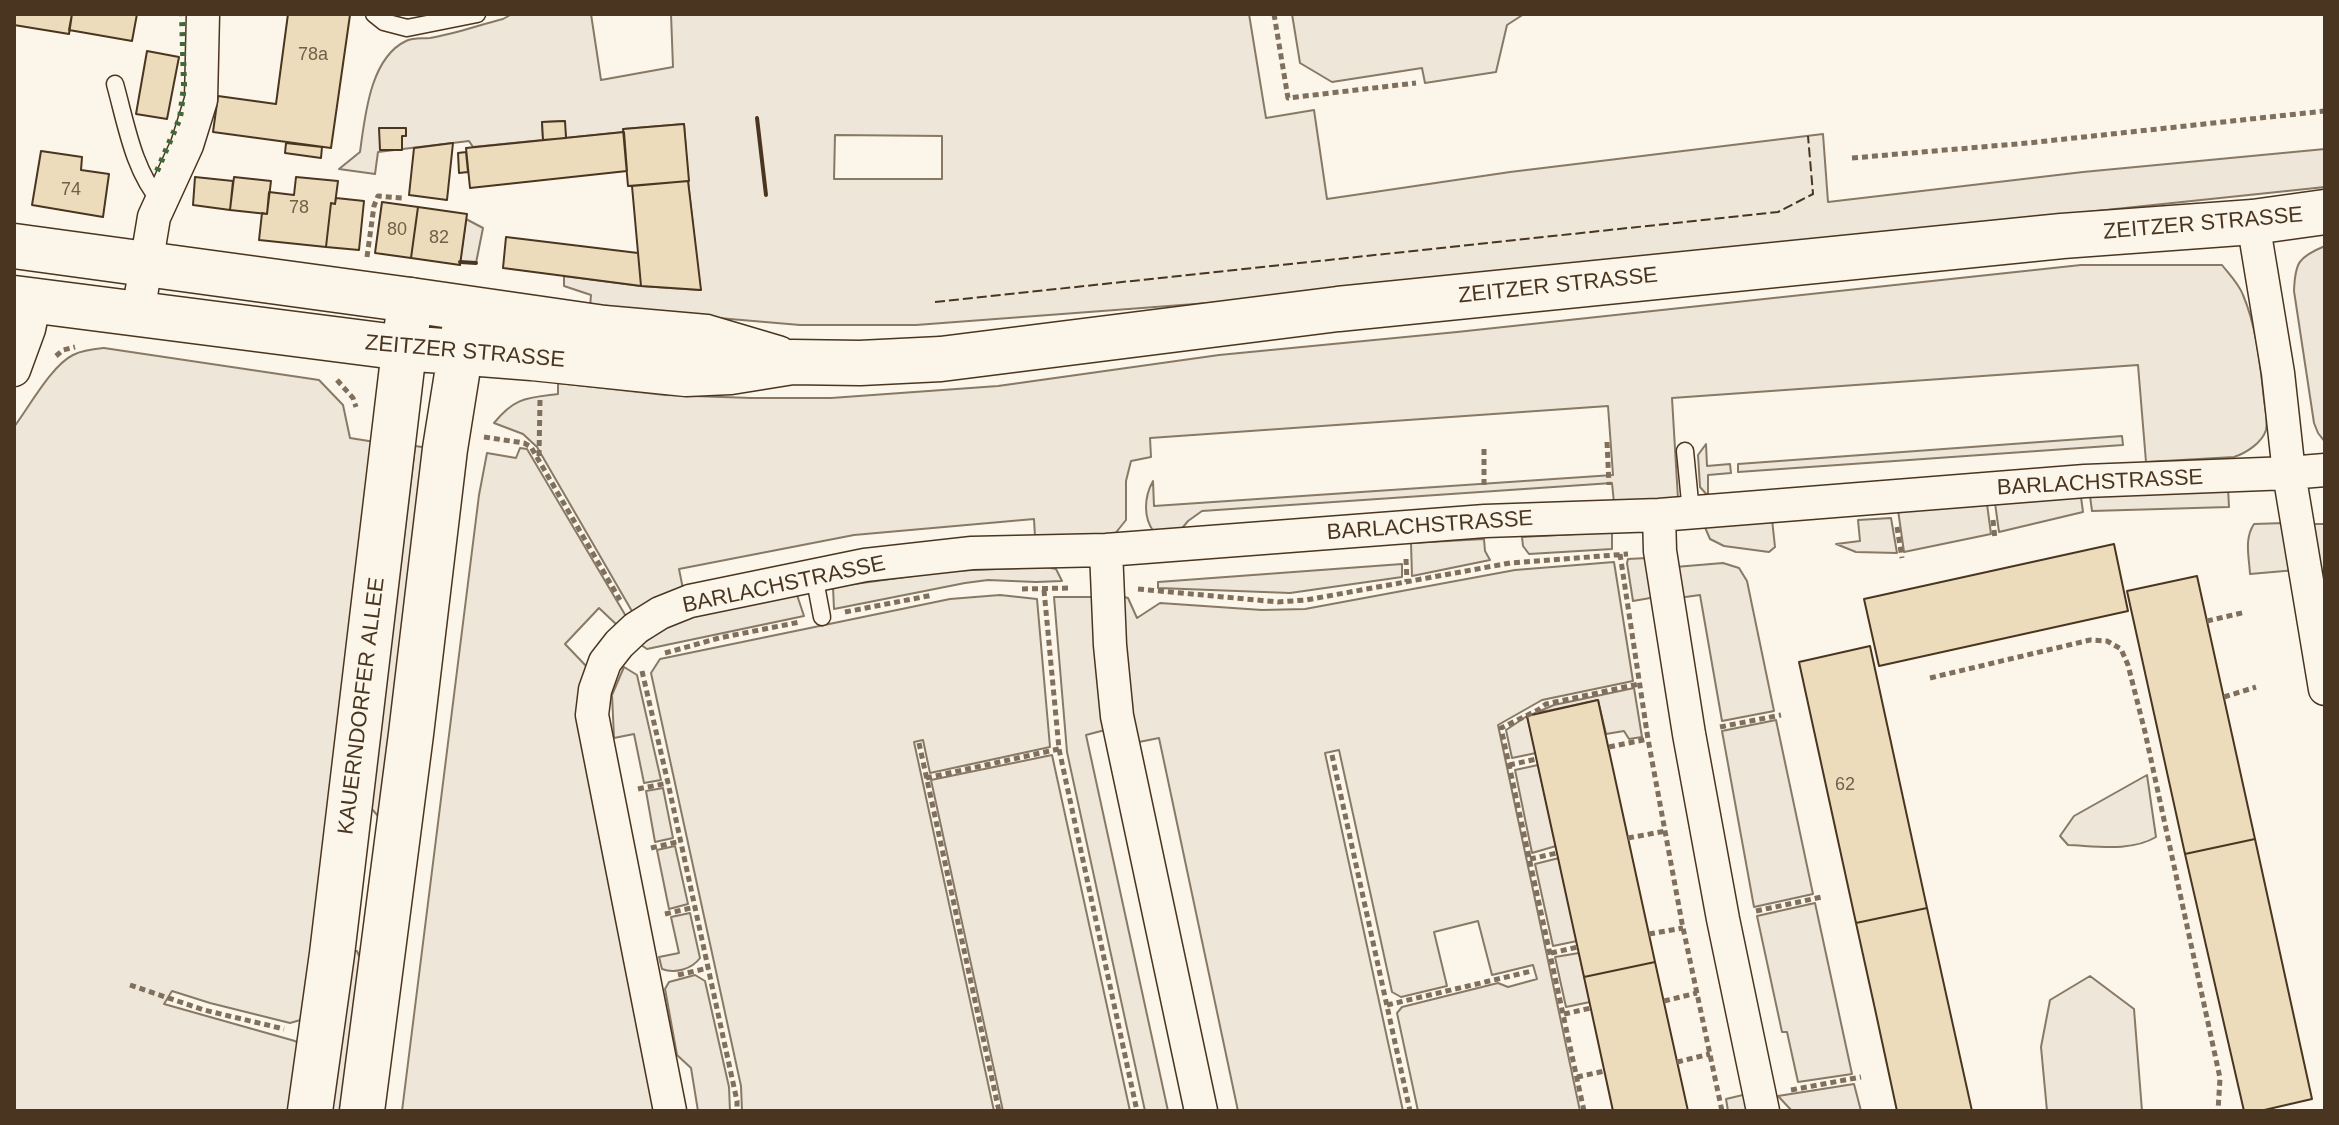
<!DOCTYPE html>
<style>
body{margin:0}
#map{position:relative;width:2339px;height:1125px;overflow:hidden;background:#fbf6e9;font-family:Helvetica,sans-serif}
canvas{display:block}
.frame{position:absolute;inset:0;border:16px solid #4a3520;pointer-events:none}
</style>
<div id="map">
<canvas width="2339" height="1125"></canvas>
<div class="frame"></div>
</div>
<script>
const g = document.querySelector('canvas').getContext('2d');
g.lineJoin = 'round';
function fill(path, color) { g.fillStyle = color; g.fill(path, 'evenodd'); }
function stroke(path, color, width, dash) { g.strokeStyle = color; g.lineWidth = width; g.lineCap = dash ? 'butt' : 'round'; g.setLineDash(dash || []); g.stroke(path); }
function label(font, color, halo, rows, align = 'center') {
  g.font = font + ' Helvetica,sans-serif'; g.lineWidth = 6; g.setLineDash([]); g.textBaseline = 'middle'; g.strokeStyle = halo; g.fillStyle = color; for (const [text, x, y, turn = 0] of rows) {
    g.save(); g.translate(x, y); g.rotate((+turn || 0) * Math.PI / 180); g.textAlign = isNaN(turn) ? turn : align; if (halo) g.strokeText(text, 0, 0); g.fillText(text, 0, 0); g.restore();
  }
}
const green = new Path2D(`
 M512,14H591L601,80L673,67L671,14H1249L1266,118L1314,110L1327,199L1510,172L1823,134L1828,202L2083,172L2325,149V187L1248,300L916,325H800L590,307L591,295L564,286V276L641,286L700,290L688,181L684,124L624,129V132L566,138L564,121L542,122L543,140L473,147L469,141L378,152L375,174L339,169L360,152C365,116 370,58 406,41C414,37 422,39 430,38C455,34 479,25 503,19ZM835,135L942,136V179H834Z
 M1292,14H1524L1507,25L1496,72L1425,83L1422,68L1332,82L1300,63Z
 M466,219L483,228L476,263L460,262Z
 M2325,246V442L2318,433L2314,423L2294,291C2295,263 2298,257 2325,246Z
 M2081,265H2222C2229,274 2239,284 2243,295C2257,328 2260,364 2264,399C2265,408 2268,420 2266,430C2262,443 2246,453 2234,457L2146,462L2138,365L1672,398L1678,499L1614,503L1612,483L1202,511L1188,521L1179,532H1154C1143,518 1144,497 1153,481L1154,506L1613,475L1608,406L1150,438L1151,457L1131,461L1126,481V520L1114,535L1035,537L1034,519L854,535L679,569L683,589L633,613L537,447L523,434L494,423C515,397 527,398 558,394V383L665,395L751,398H831L998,386L1219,355L1457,332Z
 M104,348L319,380L343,405L350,438L375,442L304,1019L290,1023L210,1003L172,991L164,1004L295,1041L300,1045L291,1111H14V427C29,407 52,365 73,355C83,350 94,349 104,348Z
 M2122,436L2123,445L1738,472V464Z
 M1706,444L1707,466L1730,464L1731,473L1708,475V496L1700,487L1698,455Z
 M415,446L429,448L381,814L378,816L371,808Z
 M520,448L527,449L627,618L618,626L599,608L565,644L588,668L655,1111H402L479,495L487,453L516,458Z
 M2228,488L2229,507L2092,511L2090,496Z
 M2081,497L2083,512L1999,532L1995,503Z
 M1987,504L1991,534L1904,552L1898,510Z
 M1891,518L1897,553L1856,552L1836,544L1860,541L1858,520Z
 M1772,519L1775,547L1769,552L1724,546L1710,539L1704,525Z
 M2285,523L2296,570L2250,574C2249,556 2244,539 2254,524Z
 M2314,524H2325V608Z
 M1612,532V549L1529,554L1523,546L1522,537Z
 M1484,539L1485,551L1490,560L1412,576L1411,543Z
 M1647,558L1656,597L1633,601L1627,563L1628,559Z
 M1614,562L1633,681L1542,700L1498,725L1580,1111H1418L1397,1013L1402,1007L1498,983L1508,987L1537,979L1533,965L1492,975L1478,921L1434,932L1447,986L1401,997L1392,992L1339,750L1325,753L1403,1111H1238L1159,738L1134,743L1121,596L1128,598L1137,618L1160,603L1262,610L1305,609L1515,570Z
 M1723,563L1739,568L1747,581L1774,711L1722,721L1700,595L1678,598L1675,567Z
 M1402,564V577L1290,593L1158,588V582Z
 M1046,567L1056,569L1062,581L1036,582L988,580L965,583L834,609L833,587L948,571Z
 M797,595L804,616L647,649L641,645L666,626L694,614Z
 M1000,595L1037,599L1050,747L930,773L923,740L914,742L994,1111H742L741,1086L651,673L660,659L950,599Z
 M1054,597H1094L1105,730L1086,735L1168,1111H1145L1067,752Z
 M624,667L637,675L661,780L644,783L634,734L614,738L612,695Z
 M1634,688L1642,737L1629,739L1624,731L1606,734L1598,700L1533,714L1554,705Z
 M1527,716L1536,753L1512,758L1506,730Z
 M1776,720L1813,894L1754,907L1722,731Z
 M1052,755L1130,1111H1003L931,780Z
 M1538,765L1556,846L1532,853L1515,770Z
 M2147,775L2156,837C2131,852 2096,846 2068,845L2060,836L2074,816Z
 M663,788L673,838L655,842L646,791Z
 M675,846L688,904L669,909L657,850Z
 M1559,858L1577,941L1553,946L1535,864Z
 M1815,903L1852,1074L1798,1082L1787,1032H1782L1757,916Z
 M690,913L700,958C692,969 675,974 662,969L659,957L679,953L671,917Z
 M353,951H357L360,958L344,1111H330Z
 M1579,953L1590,1002L1566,1007L1555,957Z
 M695,975L705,981L729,1087L730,1111H698L691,1068L677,1055L665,989L669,982Z
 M2090,976L2134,1009L2142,1111H2047L2041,1047L2050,1000Z
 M1854,1084L1861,1111H1792L1778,1096Z
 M1747,1094L1746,1111H1728L1726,1099Z`);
fill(green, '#ede6d9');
stroke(green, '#887966', 2);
const building = new Path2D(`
 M14,14H72L69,34L14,25Z
 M72,14H137L132,41L69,30Z
 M288,14L350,15L331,148L213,132L218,96L276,104Z
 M147,51L179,57L167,119L136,114Z
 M565,121L566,138L543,140L542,122Z
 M684,124L689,181L628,186L623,129Z
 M379,128H406V136H402V150H380Z
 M624,132L627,171L470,188L466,148Z
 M286,143L322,147L321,158L285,153Z
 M453,143L447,200L409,195L414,148Z
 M41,151L82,157L81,170L109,174L103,217L32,205Z
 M466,152L468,172L459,173L458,153Z
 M195,177L233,181L230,210L193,205Z
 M234,177L271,181L267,214L230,210Z
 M296,177L338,181L335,204L331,203L326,247L259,240L262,213L267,214L269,192L294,195Z
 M688,181L701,290L641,286L632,186Z
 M336,198L364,201L359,250L326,247L331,203L335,204Z
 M382,202L418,207L411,258L375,253Z
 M418,207L467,214L460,265L411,258Z
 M506,237L638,253L641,286L503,268Z
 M2114,544L2128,611L1879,666L1864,599Z
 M2197,576L2255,839L2185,854L2127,591Z
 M1870,646L1927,908L1856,923L1799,662Z
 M1598,700L1655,962L1584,977L1527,716Z
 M2255,839L2312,1099L2260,1111H2244L2185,854Z
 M1927,908L1972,1111H1897L1875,1009L1856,923Z
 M1655,962L1688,1111H1613L1584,977Z`);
fill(building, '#ecdcbc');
stroke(building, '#4a3520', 2);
const lane = new Path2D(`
 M374,14L384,22L407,28L477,14
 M115,84C126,123 133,170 161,202
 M1685,451L1691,512
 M814,575L822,617`);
const street = new Path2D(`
 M138,313L154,217L187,145L201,100L203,14
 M14,370L29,329L35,301
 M2325,470L2289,473L2325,689
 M1659,515L1660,551L1689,734L1723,919L1763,1111
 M1106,550L1110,645L1117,716L1201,1111
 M670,1111L592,715L595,690L605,662L619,644L636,628L660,613L690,601L865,565L972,553L1106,550L1485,521L1659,515L2085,481L2289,473L2278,373L2253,222`);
const secondary = new Path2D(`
 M14,246L410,300
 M14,298L404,348`);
const primary = new Path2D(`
 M404,348L532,358L686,374L730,372L792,362L860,363L941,359L1338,309L2062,236L2253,222L2325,212
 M310,1111L332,954L410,300L604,328L706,337L777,358
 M362,1111L411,734L445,449L465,324`);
stroke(lane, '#4a3520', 19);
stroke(street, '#4a3520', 35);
stroke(secondary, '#4a3520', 47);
stroke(primary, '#4a3520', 47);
stroke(new Path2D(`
 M1274,14L1288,98L1416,83
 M1852,158L2028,143L2325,111
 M367,257L374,206L378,196L402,198
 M56,356L63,350L75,347
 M337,380L353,398L356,407
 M484,437L524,443L531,447L620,600
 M1607,442L1609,485
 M1484,449V488
 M539,456L540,399
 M1993,520L1995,539
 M1897,527L1902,558
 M1620,554L1648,739L1682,923L1722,1111
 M1406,559L1407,582
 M1022,589L1068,588
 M1138,589L1278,602L1306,600L1510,563L1628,554
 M1044,590L1059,749L1137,1111
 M845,612L933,595
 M2207,621L2246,612
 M665,653L719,638L800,622
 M642,671L668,783L737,1101V1111
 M1930,678L2090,640L2107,641L2121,649L2128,665L2145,732L2220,1078L2218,1111
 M2224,697L2256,687
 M1720,727L1781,715
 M919,743L999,1111
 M1609,747L1648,739
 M1332,755L1410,1111
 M1509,765L1537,759
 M926,778L1059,749
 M638,789L668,783
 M1628,838L1666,831
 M651,848L681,841
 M1530,859L1557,853
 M1756,911L1822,897
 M665,914L695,907
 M1649,934L1683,928
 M1551,953L1578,947
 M678,975L708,968
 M130,985L204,1010L284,1029
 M1664,1001L1697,993
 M1387,1005L1532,971
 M1564,1014L1591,1008
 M1677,1062L1710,1054
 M1577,1077L1605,1071
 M1791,1090L1861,1077
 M1584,1111L1501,728L1538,710L1546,704L1639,684`), '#7f6f5c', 5, [6, 4]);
stroke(lane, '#fbf6e9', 16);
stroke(street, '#fbf6e9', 32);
stroke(secondary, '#fbf6e9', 44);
stroke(primary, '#fbf6e9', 44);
stroke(new Path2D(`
 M157,171L180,118L184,86L182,14`), '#436837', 6, [4, 6]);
stroke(new Path2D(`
 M935,302L1778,212L1813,194L1808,136`), '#4a3520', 2, [10, 4]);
stroke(new Path2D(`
 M757,118L766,195
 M460,262L476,263`), '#4a3520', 4);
label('18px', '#725f47', null, [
 ["78a",313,55],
 ["74",71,190],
 ["78",299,208],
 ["80",397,230],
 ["82",439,238],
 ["62",1845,785]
]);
label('22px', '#4a3520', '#fbf6e9', [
 ["ZEITZER STRASSE",2203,224,-5],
 ["ZEITZER STRASSE",1558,286,-6],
 ["ZEITZER STRASSE",465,352,5],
 ["BARLACHSTRASSE",2100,483,-3],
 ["BARLACHSTRASSE",1430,526,-4],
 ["BARLACHSTRASSE",784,585,-12],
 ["KAUERNDORFER ALLEE",362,706,-83]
]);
</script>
